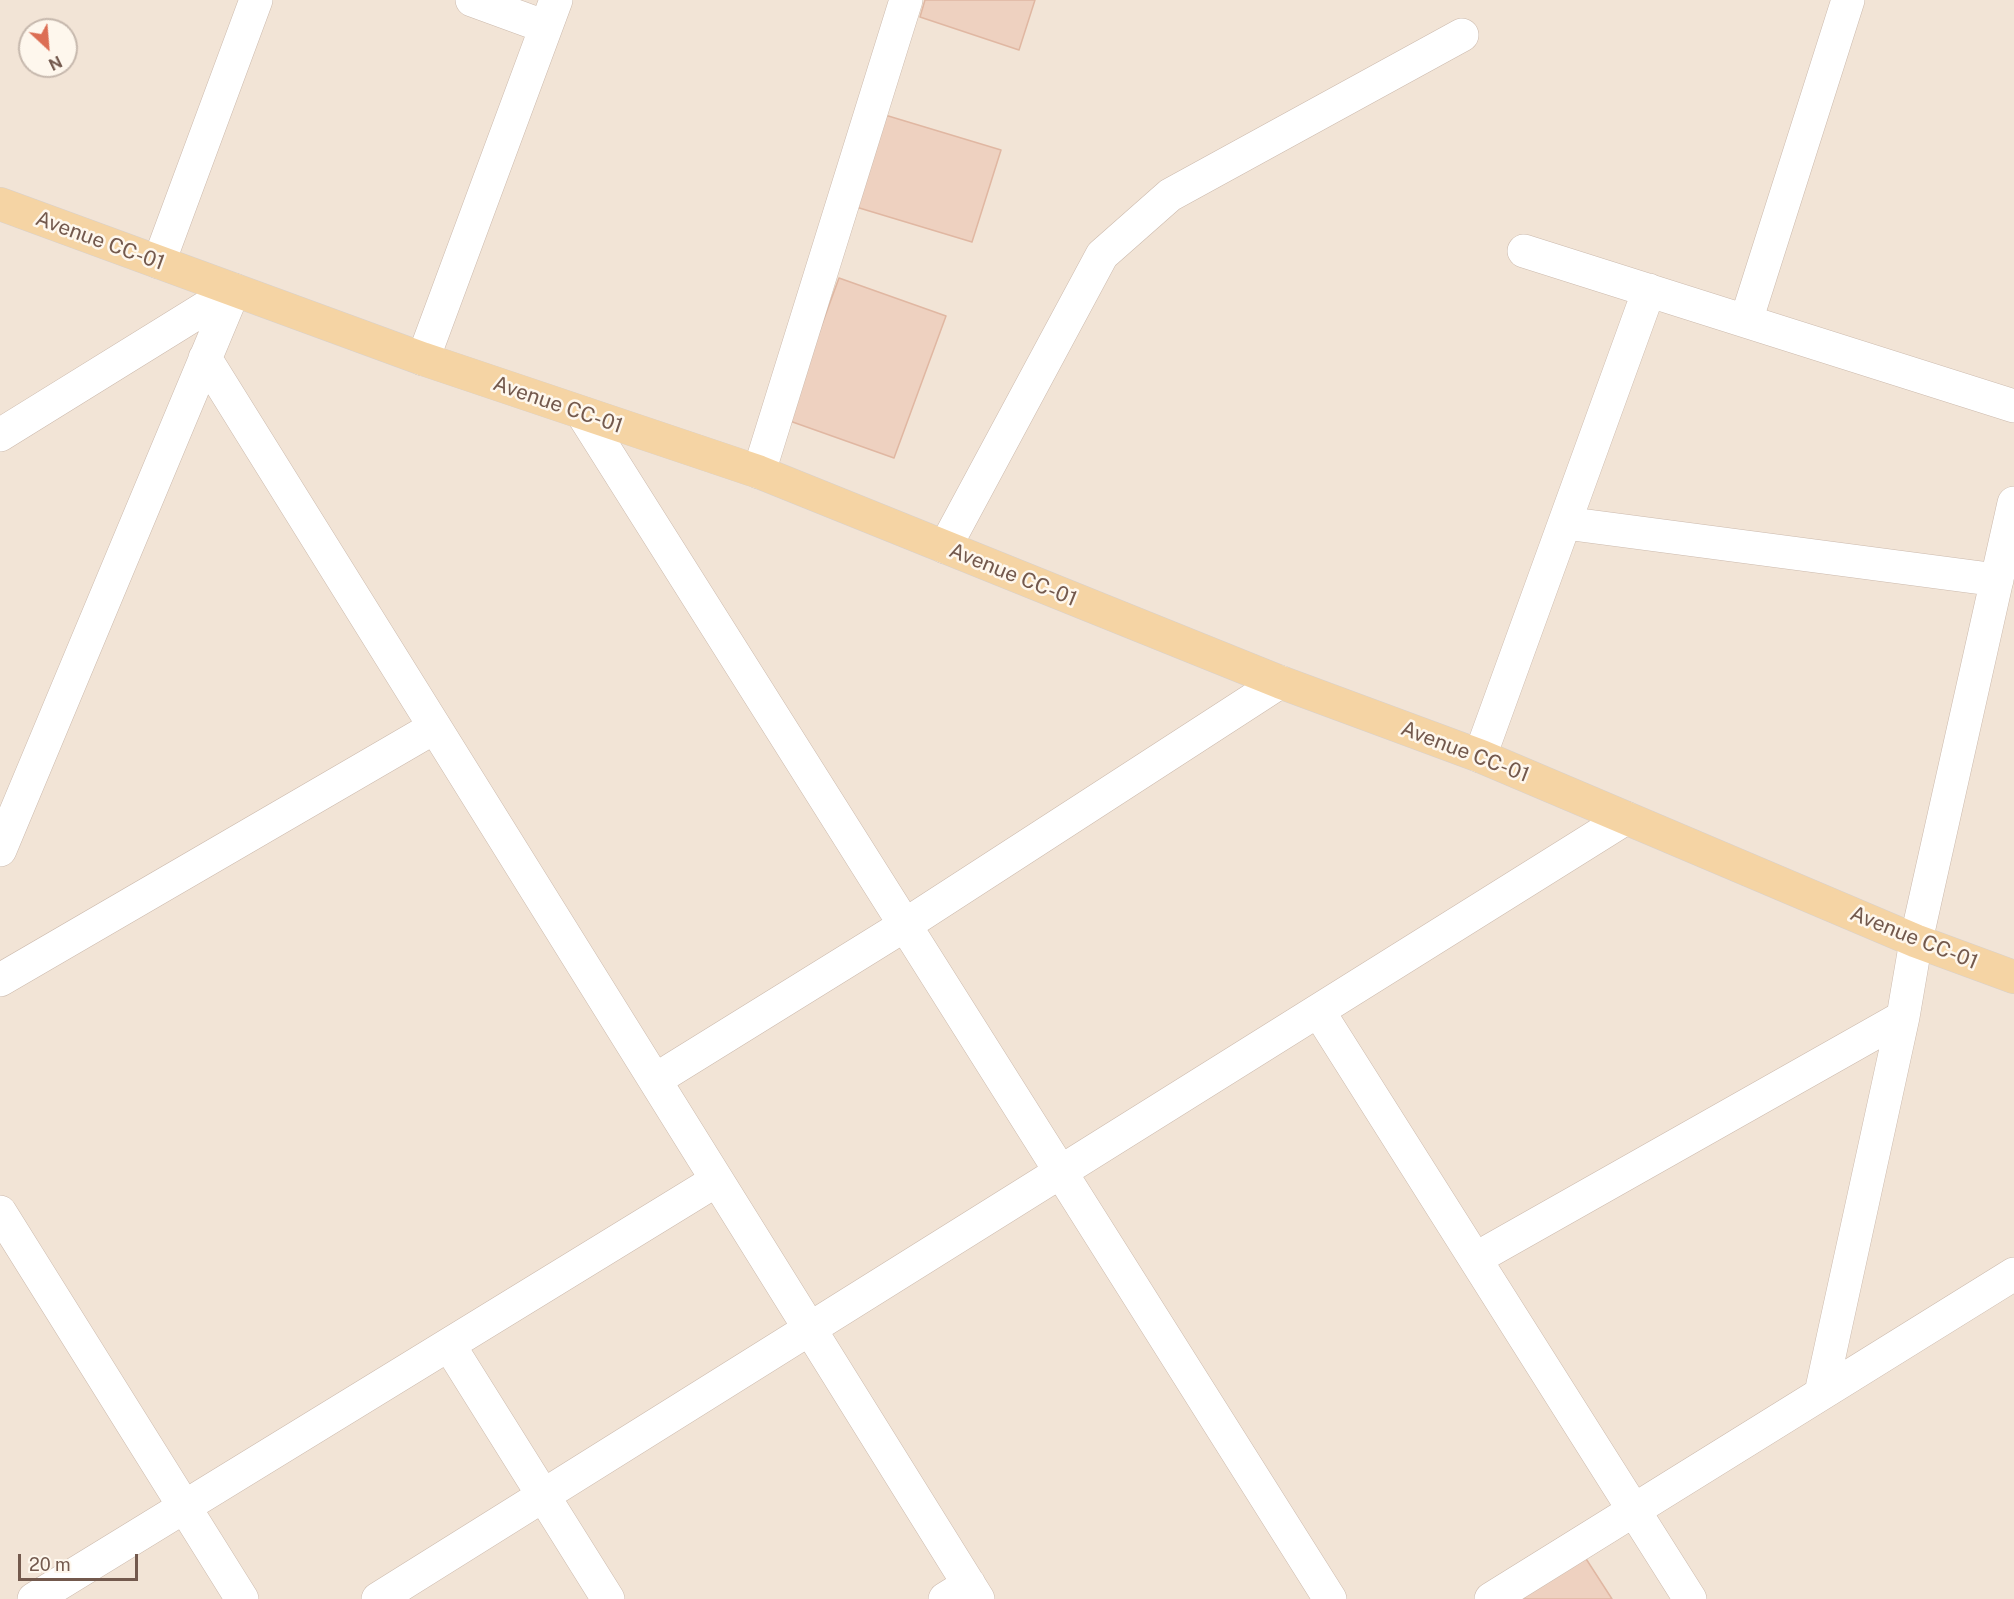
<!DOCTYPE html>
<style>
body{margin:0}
#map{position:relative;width:2014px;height:1599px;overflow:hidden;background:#fbf2e7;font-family:"Public Sans",sans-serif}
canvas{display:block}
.north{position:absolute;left:18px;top:18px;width:60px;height:60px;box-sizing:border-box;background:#fef7ed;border:2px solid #c6b8ad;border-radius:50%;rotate:154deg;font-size:16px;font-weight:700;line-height:24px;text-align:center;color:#73594d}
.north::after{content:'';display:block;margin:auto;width:21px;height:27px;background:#dc6e54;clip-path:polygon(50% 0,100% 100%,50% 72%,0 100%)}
.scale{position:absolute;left:18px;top:1554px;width:120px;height:27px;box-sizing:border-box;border:3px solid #73594d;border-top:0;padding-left:8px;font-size:18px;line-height:21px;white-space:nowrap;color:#73594d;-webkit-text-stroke:4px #fef7ed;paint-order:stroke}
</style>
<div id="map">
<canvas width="2014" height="1599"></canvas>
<div class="north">N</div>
<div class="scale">20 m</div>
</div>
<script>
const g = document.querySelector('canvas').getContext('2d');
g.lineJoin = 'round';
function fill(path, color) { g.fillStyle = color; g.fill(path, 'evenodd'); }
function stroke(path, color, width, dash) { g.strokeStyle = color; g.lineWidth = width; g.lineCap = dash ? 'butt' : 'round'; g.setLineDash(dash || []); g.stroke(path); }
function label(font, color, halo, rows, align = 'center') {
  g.font = font + ' "Public Sans",sans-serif'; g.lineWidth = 5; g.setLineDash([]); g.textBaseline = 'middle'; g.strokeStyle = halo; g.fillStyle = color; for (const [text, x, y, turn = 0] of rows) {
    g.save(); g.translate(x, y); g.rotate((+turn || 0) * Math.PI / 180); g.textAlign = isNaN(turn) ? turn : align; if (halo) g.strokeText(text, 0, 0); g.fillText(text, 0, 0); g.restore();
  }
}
fill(new Path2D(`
 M0,0H2014V1599H0ZM30,30H66V66H30Z`), '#f2e4d6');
const building = new Path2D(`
 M925,0H1035L1019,50L920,17Z
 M885,115L1001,150L972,242L856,207Z
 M839,278L946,316L894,458L787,420Z
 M1581,1551L1612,1599H1504Z`);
fill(building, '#eed1c0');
stroke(building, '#e0b7a2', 1.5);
const minor = new Path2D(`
 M472,0L546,27
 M1524,251L2014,406
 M159,262L256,0
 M1746,321L1848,0
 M205,358L978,1599
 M423,359L556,0
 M582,413L1330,1599
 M0,435L234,290
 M759,472L906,0
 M1565,523L1997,580
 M945,547L1102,255L1170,195L1462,35
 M1480,756L1649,290
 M0,850L234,290
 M0,980L435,727
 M1319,1012L1690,1599
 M655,1080L905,925L1280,682
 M0,1212L242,1599
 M1475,1259L1903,1017
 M449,1345L608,1599
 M1821,1393L1903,1017L1916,941L2014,503
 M34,1599L717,1180
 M378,1599L1626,818
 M945,1599L969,1584
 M1491,1599L2014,1274`);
const major = new Path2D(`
 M0,204L423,359L759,472L1280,682L1480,756L1916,941L2014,977`);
stroke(minor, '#ccbaad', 34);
stroke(major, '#d8d1cd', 34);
stroke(minor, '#fff', 33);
stroke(major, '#f5d4a4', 33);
label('21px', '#73594d', '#fef7ed', [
 ["Avenue CC-01",100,241,20],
 ["Avenue CC-01",558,405,19],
 ["Avenue CC-01",1013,575,22],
 ["Avenue CC-01",1465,752,21],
 ["Avenue CC-01",1914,938,22]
]);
</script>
